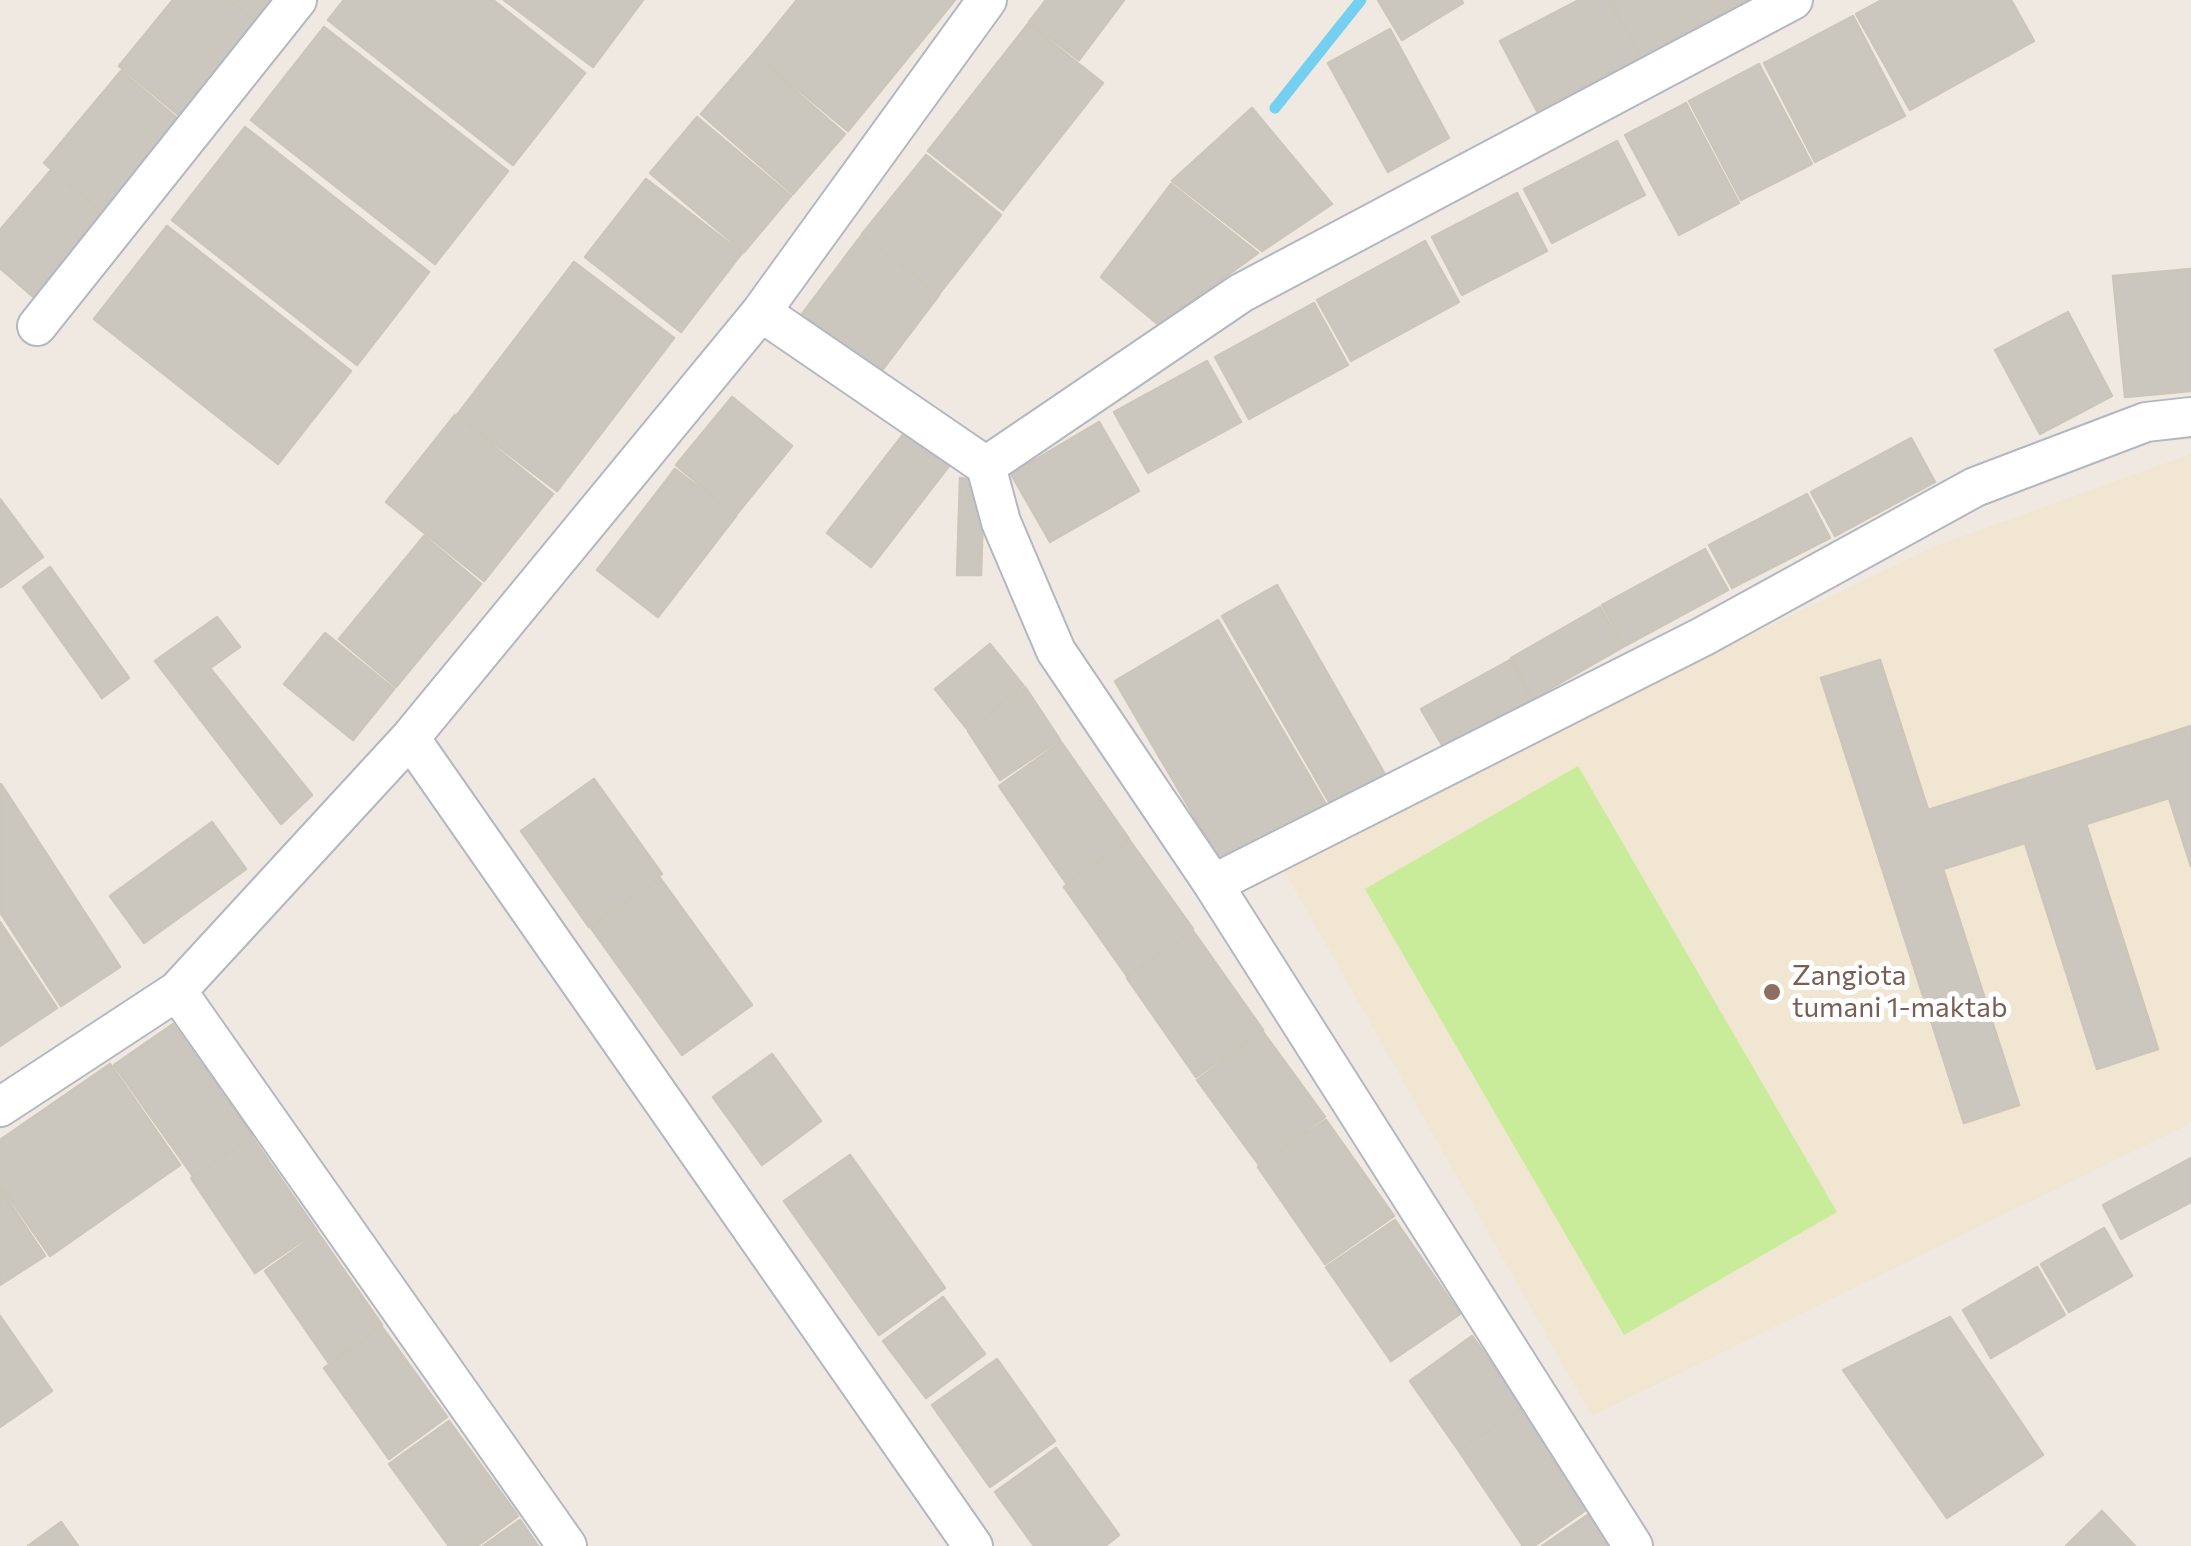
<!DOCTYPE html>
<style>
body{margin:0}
canvas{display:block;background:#efe9e1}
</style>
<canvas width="2191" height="1546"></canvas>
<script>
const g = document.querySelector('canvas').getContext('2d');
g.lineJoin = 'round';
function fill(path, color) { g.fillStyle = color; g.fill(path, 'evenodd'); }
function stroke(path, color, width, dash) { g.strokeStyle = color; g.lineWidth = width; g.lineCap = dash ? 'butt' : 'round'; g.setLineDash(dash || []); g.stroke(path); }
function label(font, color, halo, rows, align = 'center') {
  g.font = font + ' Commissioner,sans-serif'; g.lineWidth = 10; g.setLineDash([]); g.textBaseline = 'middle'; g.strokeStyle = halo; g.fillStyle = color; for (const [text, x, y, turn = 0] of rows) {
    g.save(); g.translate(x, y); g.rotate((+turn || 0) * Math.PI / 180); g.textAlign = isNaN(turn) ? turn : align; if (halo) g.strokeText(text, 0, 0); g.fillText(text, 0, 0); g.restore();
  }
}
fill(new Path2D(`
 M2191,454V1123L1592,1416L1279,861L1936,546Z`), '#f0e6d1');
fill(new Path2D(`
 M1578,766L1837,1212L1624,1335L1365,889Z`), '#c9ec9a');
stroke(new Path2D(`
 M1275,108L1361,0`), '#75cff0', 11);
const building = new Path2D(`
 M173,0H228L263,29L187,122L119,66Z
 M229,0H286L264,27Z
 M344,0H493L585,73L513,165L328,20Z
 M504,0H643L593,67Z
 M797,0H955L848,131L754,53Z
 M1046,0H1124L1079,60L1029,22Z
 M1378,0H1461L1463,3L1402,40Z
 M1579,0H1609L1640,57L1537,111L1500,41Z
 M1611,0H1747L1641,56Z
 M1882,0H2011L2034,41L1910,110L1856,14Z
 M1853,16L1905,116L1815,162L1764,63Z
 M1028,24L1103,83L1003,210L928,151Z
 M324,27L508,171L435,264L251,120Z
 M1390,29L1449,138L1388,172L1328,63Z
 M753,54L845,134L793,194L701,114Z
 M1759,64L1812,164L1741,200L1689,101Z
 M121,71L185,125L109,217L44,163Z
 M1686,103L1739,203L1679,235L1625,135Z
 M1252,108L1332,204L1262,251L1172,181Z
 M697,117L791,196L744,252L650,173Z
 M245,127L429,272L357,365L172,220Z
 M1617,141L1645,195L1552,243L1524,189Z
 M926,155L1001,215L939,294L862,234Z
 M51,170L107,218L37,300L0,268V230Z
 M646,179L742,253L681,332L585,257Z
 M1171,184L1258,253L1159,325L1101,277Z
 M1517,193L1547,251L1462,295L1432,237Z
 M167,226L351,371L278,464L94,319Z
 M861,236L939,295L880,373L802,314Z
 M1425,241L1459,302L1351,361L1317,300Z
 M574,262L674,338L557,491L457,415Z
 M2191,269V391L2125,397L2113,276Z
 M1314,303L1348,365L1249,419L1215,357Z
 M2068,312L2112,396L2040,434L1995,350Z
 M1207,361L1241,422L1148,473L1114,412Z
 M732,397L792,446L736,515L676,465Z
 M455,415L553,494L484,581L386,502Z
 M1099,422L1139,491L1050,542L1011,474Z
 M905,432L949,466L871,567L827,533Z
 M1911,438L1935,482L1835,536L1811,492Z
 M675,469L736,516L658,617L597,570Z
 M960,478L984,481L981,575H957Z
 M1807,494L1830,538L1732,588L1709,545Z
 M0,499L43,557L1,587L0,586Z
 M424,536L481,584L396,687L339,639Z
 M1705,549L1728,590L1625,646L1602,605Z
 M50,567L129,678L102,698L23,587Z
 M1277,585L1386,776L1332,807L1222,616Z
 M1600,607L1623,647L1534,698L1511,658Z
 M217,617L240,647L210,668L312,795L281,824L155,661Z
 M1218,620L1328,808L1225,869L1115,681Z
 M325,633L394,689L353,740L284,684Z
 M990,644L1023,685L968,730L935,689Z
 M1510,660L1532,699L1444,748L1421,709Z
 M1880,660L1928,810L2191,726V866L2169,798L2086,824L2158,1049L2097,1069L2025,843L1943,869L2019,1105L1964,1123L1821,678Z
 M1025,687L1060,740L1000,780L968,731Z
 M1061,742L1129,839L1066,883L999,786Z
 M594,779L662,874L589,927L521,831Z
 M1,784L120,967L61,1006L0,912Z
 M212,822L246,869L144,943L110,896Z
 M1130,841L1193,929L1127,976L1064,887Z
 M660,878L752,1005L682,1055L591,928Z
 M0,922L57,1008L0,1046Z
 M1193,931L1263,1030L1196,1077L1127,978Z
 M173,1024L252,1135L193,1176L114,1065Z
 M1263,1032L1325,1117L1259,1165L1197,1080Z
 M772,1054L821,1121L762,1165L713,1097Z
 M110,1064L180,1165L50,1256L0,1184V1140Z
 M1326,1120L1394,1216L1325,1264L1258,1167Z
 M252,1137L317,1231L255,1273L191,1178Z
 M850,1155L945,1288L879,1335L784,1201Z
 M2191,1158V1202L2121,1239L2103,1205Z
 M0,1188L45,1256L0,1285Z
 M1395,1220L1460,1314L1391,1361L1326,1267Z
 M2104,1228L2132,1276L2069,1312L2041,1264Z
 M318,1233L382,1325L328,1362L265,1271Z
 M2037,1267L2065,1315L1991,1358L1963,1310Z
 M943,1297L985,1354L926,1398L883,1341Z
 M0,1316L52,1391L0,1427Z
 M1950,1317L2043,1455L1947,1518L1843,1370Z
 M382,1327L447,1417L389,1459L324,1368Z
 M1472,1336L1522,1406L1459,1451L1410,1381Z
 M997,1359L1055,1441L990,1487L932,1405Z
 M1523,1408L1590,1507L1534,1546H1523L1459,1451Z
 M449,1421L518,1516L477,1546H449L389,1464Z
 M1056,1448L1119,1535L1105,1546H1034L995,1492Z
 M2102,1511L2135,1546H2066Z
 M1592,1512L1615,1546H1542Z
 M520,1520L538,1546H483Z
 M61,1522L78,1546H28Z`);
fill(building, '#cbc7bf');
stroke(building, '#cbc5ba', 2.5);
const minor = new Path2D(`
 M761,312L986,466L1001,522L1056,651L1213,884L1633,1546
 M37,326L297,0
 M986,466L1241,293L1793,0
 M410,738L973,1546
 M1213,884L1702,637L1975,487L2146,422L2191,417
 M177,991L567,1546
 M0,1107L177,991L410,738L761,312L987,0`);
stroke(minor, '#b4b7c1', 42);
stroke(minor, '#fff', 38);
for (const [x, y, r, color] of [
 [1772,992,10,"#8d6e63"]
]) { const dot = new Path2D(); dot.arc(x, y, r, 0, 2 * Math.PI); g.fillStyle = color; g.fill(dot); stroke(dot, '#fff', 4); }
label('28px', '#785e54', '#fff', [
 ["Zangiota",1792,976],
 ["tumani 1-maktab",1792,1008]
], 'left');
</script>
